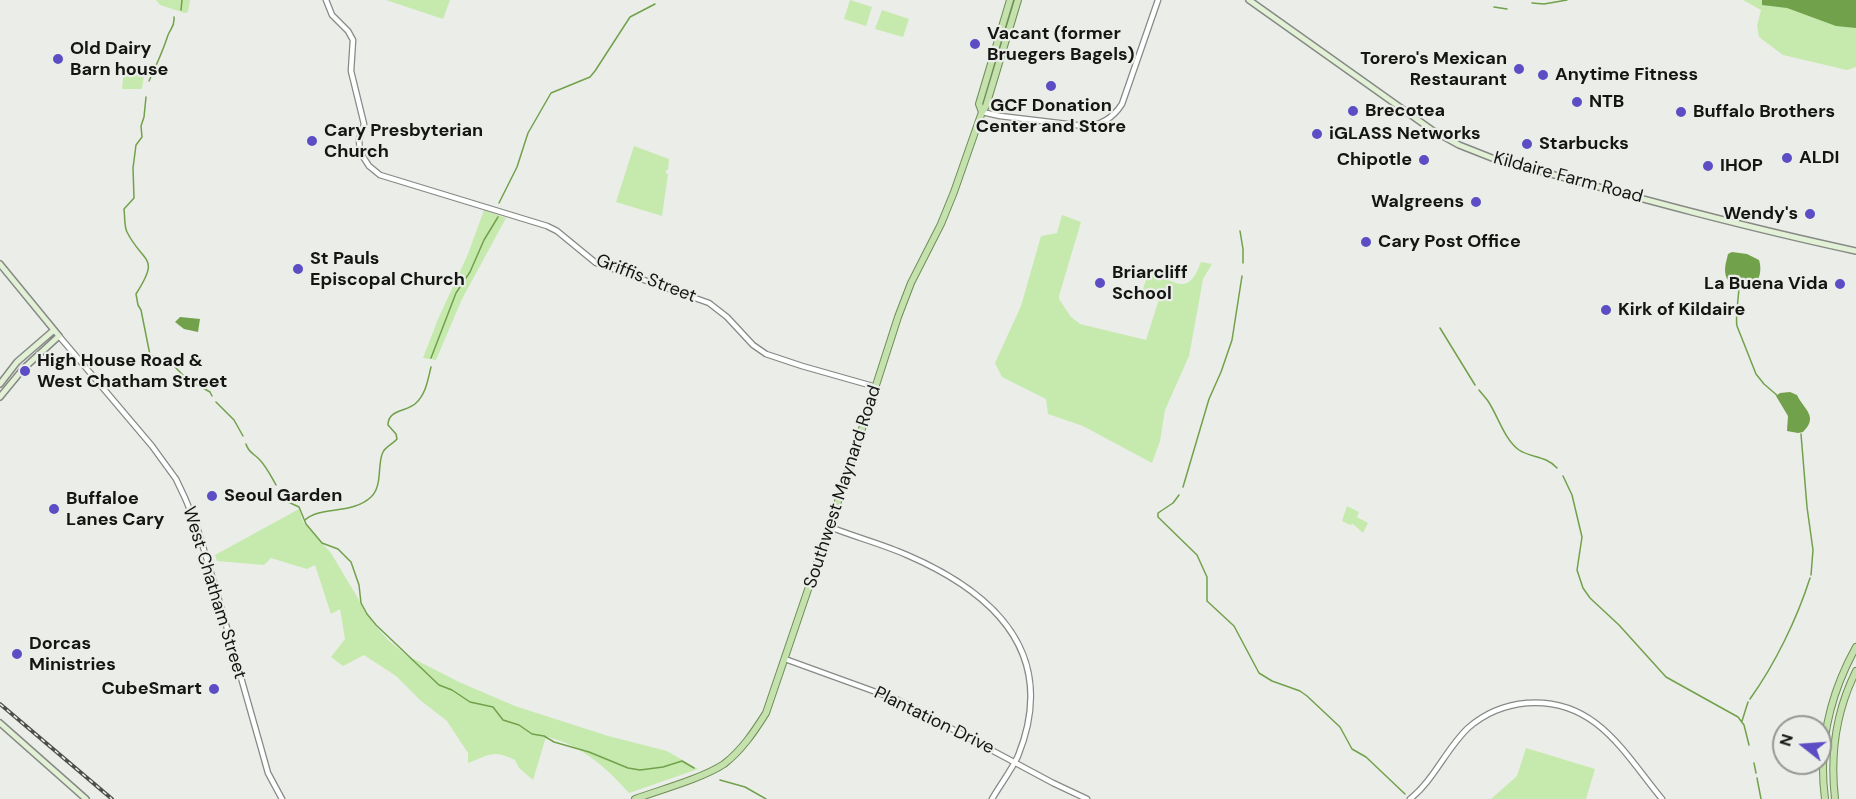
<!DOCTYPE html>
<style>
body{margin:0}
#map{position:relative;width:1856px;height:799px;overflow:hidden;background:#eaede8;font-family:"DM Sans",sans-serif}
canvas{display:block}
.north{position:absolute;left:1772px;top:715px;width:60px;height:60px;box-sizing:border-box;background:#eaede8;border:2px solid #959793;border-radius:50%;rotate:287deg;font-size:16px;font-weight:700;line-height:24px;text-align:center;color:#151614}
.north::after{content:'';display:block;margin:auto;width:21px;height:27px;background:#5c4dc5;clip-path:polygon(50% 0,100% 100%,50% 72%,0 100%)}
</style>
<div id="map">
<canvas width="1856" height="799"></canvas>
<div class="north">N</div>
</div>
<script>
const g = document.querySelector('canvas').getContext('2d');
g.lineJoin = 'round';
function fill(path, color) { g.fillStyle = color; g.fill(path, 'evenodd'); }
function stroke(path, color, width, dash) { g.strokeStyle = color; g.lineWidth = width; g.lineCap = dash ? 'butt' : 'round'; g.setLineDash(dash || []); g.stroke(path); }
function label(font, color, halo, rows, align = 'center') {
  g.font = font + ' "DM Sans",sans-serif'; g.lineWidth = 4.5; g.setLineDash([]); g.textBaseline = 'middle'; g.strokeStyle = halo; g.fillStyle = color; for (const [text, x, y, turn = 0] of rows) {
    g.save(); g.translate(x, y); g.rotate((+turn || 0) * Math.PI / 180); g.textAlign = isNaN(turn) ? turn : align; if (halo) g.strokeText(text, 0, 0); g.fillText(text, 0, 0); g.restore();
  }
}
fill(new Path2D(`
 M156,0H190L188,12L185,13L160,5Z
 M386,0H450L443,19Z
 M850,0L872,7L866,26L844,19Z
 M1743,0H1856V67L1847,70L1783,55L1759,37L1757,26L1761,10Z
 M882,10L909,19L903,37L875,29Z
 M145,68L142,89H122L124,69Z
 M634,146L669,159L668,170H666V173L668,174L662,216L616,202Z
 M484,210L506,218L462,299L436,360L423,358L438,319L468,254Z
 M1062,215L1081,222L1059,296V299L1071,317L1080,324L1146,340L1160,296L1143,289L1147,277L1150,273C1178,282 1188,297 1201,262L1212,264L1203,279L1202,285L1189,356L1165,410L1160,441L1152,463L1083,426L1048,414L1046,399L1002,377L995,363L1021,306L1041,236L1057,233Z
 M1347,506L1359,512L1357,517L1368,523L1363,533L1353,524L1350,525L1342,521Z
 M299,509L303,522L331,553L372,622L388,640L406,655L459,682L515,706L608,736L667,751L698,769L629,793C607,768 581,745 548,737H546L533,780L519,768L515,760C492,749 490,755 468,763V753L447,721L420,700L396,676L364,655L343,666L331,657L345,639L340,609L331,614L315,565L307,569L271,558L264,565L217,561L215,555Z
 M1526,748L1595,769L1586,799H1491L1517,776Z`), '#c6eaad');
fill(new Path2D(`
 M1762,0H1856V28L1836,26L1787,8L1762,5Z
 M1732,252L1747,254L1759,260C1762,269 1760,279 1754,286L1739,285L1727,279C1723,270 1726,263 1728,254Z
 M180,317L200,319L198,332L184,329L175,322Z
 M1790,392L1797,395C1804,410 1819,416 1803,432L1798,433L1787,431L1788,416L1776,396L1780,393Z`), '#72a14b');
stroke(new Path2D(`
 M1532,3L1544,4L1567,0
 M1494,7L1507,9
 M181,10L182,0
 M149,81C156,66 163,51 168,35C171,28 175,26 174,17
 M146,97L144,117L141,126L142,137L136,145L133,168L134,198L124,209C125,216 124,226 127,232C143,264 161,255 136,294L138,305L141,310L150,355L174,366L187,379L210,392L212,396
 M499,203L517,167L528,133L551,93L590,77L595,71L630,17L655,4
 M1240,231L1243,249V263
 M1739,285C1739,297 1735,317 1737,326L1756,374L1764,384L1779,397
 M1440,328L1475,385
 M431,358L456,293L470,272L484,240L498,217
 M1479,390C1482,394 1486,398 1488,401C1498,416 1504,439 1519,450C1531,458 1547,456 1557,468
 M216,402L234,420L243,436
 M1801,434L1807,507L1813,550L1811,575
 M246,444C248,452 253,453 259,459C266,466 271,476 276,485
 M1563,476L1572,495L1582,537L1577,570L1583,588L1590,598L1619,625L1666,677L1738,717L1744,725L1749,745
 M1183,487L1209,399L1221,372L1232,340L1242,276
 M280,492L286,501L299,507L306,524L322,543L338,549L351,562L359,585L361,603L367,614L376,625L439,685L452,690L470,702L493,707L503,720L519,725L532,734L544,736L554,742L589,752L628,768L640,770L663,767L682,761L694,768
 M1179,495L1173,503L1158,513V517L1197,555L1207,577V601L1234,626L1259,673L1272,681L1300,691L1307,696L1340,727L1352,749L1366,757L1405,794
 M305,520C320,506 352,515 371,497C383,486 377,463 383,452C386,446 393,444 397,439L396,434L388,425C388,409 407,412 416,403C426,394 428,379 431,367
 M1750,699C1775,664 1797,619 1810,578
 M1742,721L1748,702
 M1754,763L1756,773
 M1757,778L1761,799
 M720,780L745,787L766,799`), '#72a14b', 1.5);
const tertiary = new Path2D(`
 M326,0L332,15L348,31L353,40L351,71L364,124L359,140L360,152L369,166L380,175L547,226L557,231L596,263L709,303L727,317L753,345L766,354L802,366L876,387
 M982,112L1000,116L1084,126C1101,126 1113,118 1122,104L1158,0
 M59,336L152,446L176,479L185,498L197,527L215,586L261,748L268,773L282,799
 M830,527C855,537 882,544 907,555C995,593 1059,654 1018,756C1011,771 1000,785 992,799
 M785,659L898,700L1053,783L1087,799
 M1410,799C1434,780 1446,749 1468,728C1485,713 1505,705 1527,703C1596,698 1624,753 1662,799`);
const secondary = new Path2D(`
 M1249,0L1432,130L1459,145L1492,158C1613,191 1734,225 1856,251
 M0,264L59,336L23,369L0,397
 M0,384L17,362L54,330
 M0,723L86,799`);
const primary = new Path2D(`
 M982,112L979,104L1010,0
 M635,799C660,790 703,778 724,764C742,750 754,732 766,713L849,469L898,317L911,283L941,224L954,192L982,112L986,106L1018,0
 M1825,799C1818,746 1830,694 1856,647
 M1835,799C1830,755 1836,711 1856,671`);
stroke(tertiary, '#868985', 7);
stroke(secondary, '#868985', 8);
stroke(primary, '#6e8e55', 8);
stroke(tertiary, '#fff', 4.5);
stroke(secondary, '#e2f1d6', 5);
stroke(primary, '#c5e2ae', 6);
const rail = new Path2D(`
 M0,704L112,799`);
stroke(rail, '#4e4f4c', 4);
stroke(rail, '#eaede8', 1.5, [4.5]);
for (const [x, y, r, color] of [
 [975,44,6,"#5c4dc5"],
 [58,59,6,"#5c4dc5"],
 [1519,69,6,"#5c4dc5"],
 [1543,75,6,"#5c4dc5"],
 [1051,86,6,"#5c4dc5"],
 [1577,102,6,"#5c4dc5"],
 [1353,111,6,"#5c4dc5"],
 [1681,112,6,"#5c4dc5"],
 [1317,134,6,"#5c4dc5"],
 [312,141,6,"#5c4dc5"],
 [1527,144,6,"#5c4dc5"],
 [1787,158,6,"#5c4dc5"],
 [1424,160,6,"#5c4dc5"],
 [1708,166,6,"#5c4dc5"],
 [1476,202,6,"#5c4dc5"],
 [1810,214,6,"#5c4dc5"],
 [1366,242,6,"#5c4dc5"],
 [298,269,6,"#5c4dc5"],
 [1100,283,6,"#5c4dc5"],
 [1840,284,6,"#5c4dc5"],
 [1606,310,6,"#5c4dc5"],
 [25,371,6,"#5c4dc5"],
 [212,496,6,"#5c4dc5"],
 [54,509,6,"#5c4dc5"],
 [17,654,6,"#5c4dc5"],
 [214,689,6,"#5c4dc5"]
]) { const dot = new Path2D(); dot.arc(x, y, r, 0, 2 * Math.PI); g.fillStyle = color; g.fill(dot); stroke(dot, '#eaede8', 2); }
label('bold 18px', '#151614', '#eaede8', [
 ["Vacant (former",987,34],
 ["Bruegers Bagels)",987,55],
 ["Old Dairy",70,49],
 ["Barn house",70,70],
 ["Torero's Mexican",1507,59,"right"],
 ["Restaurant",1507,80,"right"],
 ["Anytime Fitness",1555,75],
 ["NTB",1589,102],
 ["GCF Donation",1051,106,"center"],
 ["Center and Store",1051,127,"center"],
 ["Brecotea",1365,111],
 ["Buffalo Brothers",1693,112],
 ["Cary Presbyterian",324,131],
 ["Church",324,152],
 ["iGLASS Networks",1329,134],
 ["Starbucks",1539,144],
 ["ALDI",1799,158],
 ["Chipotle",1412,160,"right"],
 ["IHOP",1720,166],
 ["Walgreens",1464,202,"right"],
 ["Wendy's",1798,214,"right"],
 ["Cary Post Office",1378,242],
 ["St Pauls",310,259],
 ["Episcopal Church",310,280],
 ["Briarcliff",1112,273],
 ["School",1112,294],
 ["La Buena Vida",1828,284,"right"],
 ["Kirk of Kildaire",1618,310],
 ["High House Road &",37,361],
 ["West Chatham Street",37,382],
 ["Seoul Garden",224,496],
 ["Buffaloe",66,499],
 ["Lanes Cary",66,520],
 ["Dorcas",29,644],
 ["Ministries",29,665],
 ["CubeSmart",202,689,"right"]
], 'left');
label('18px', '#151614', '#eaede8', [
 ["Kildaire Farm Road",1568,178,15],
 ["Griffis Street",646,279,21],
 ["Southwest Maynard Road",843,487,-72],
 ["West Chatham Street",214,593,73],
 ["Plantation Drive",934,721,26]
]);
</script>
